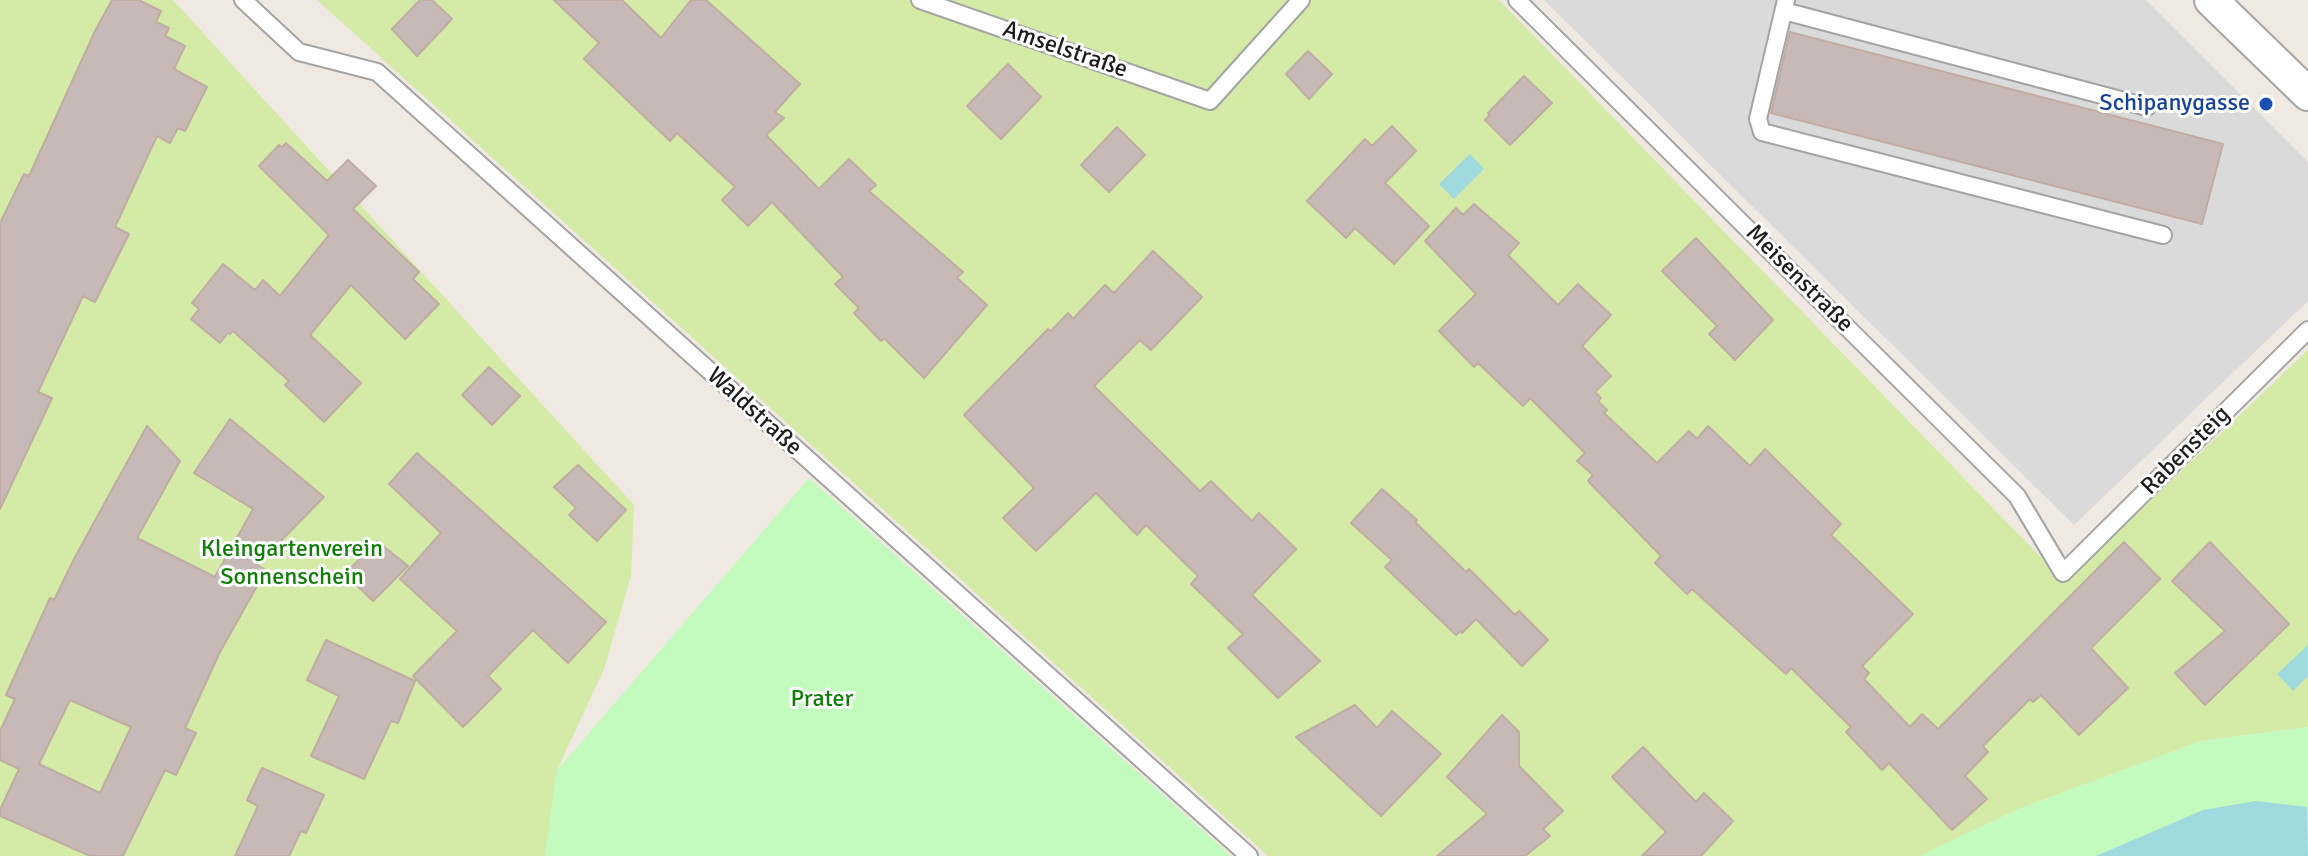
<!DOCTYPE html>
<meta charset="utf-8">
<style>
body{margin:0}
canvas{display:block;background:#efe9e2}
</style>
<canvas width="2308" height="856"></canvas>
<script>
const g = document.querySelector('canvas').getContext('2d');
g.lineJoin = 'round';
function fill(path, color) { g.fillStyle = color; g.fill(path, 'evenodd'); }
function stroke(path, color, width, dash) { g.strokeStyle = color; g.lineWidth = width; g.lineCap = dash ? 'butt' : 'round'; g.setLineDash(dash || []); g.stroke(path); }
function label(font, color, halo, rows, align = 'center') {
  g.font = font + ' Signika,sans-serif'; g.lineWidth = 6; g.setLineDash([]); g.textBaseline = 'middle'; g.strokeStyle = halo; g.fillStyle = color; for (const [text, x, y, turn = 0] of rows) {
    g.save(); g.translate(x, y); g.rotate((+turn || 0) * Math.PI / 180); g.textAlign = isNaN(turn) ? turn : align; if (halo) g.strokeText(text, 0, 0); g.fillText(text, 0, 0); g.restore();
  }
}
fill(new Path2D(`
 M1544,0H2146L2308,162V301L2074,525Z`), '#dbdada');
fill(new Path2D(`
 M0,0H173L634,505L631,576L604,669L557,770L545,856H0Z
 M317,0H1499L2065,582L2308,350V727L2201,741L2021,808L1920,856H1268Z`), '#d3eba6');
fill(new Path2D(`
 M809,478L1231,856H545L557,770Z
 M2308,727V856H1920L2021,808L2201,741Z`), '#c2fbbd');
fill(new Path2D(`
 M1470,154L1484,169L1454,199L1439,184Z
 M2308,645V676L2293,691L2277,674Z
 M2256,801L2307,807L2308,856H2096L2203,810Z`), '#a1dade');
const building = new Path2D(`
 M112,0H139L161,11L156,22L169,28L165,36L185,46L174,69L207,87L185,131L178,128L170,143L157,136L115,227L129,234L95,302L83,296L38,392L52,398L0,509V223L24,174L29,176L95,31Z
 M420,0H432L452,19L417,56L392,29Z
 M554,0H622L661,38L691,0H706L800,84L775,112L784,118L766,135L819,189L849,159L876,185L869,191L963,272L957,278L987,305L924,378L884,338L881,341L854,313L859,308L835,284L843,277L772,202L748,226L722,200L735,187L677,133L670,141L584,59L599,43Z
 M1790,32L2223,144L2202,224L1771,113Z
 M1308,51L1332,74L1309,99L1286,74Z
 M1008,64L1041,97L1001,139L967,106Z
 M1524,76L1552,103L1510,145L1485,120L1490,115L1488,113Z
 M1392,126L1416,151L1385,183L1429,226L1394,264L1355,228L1346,238L1307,201L1365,139L1372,146Z
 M1117,127L1145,155L1109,192L1081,165Z
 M286,143L327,181L348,160L376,186L353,209L419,272L413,279L439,304L405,339L351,285L310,335L361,383L324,422L285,385L289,381L233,331L230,334L228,333L220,343L191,319L199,309L192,303L223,264L255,290L263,280L280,296L329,235L259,166L279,145L282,147Z
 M1474,204L1519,243L1508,255L1558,305L1578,284L1611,315L1582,346L1611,376L1595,392L1601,398L1598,401L1607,410L1604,413L1657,463L1689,431L1697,439L1708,426L1750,466L1765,449L1841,524L1831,535L1913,614L1862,666L1869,673L1864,679L1910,727L1922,714L1938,729L2124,542L2160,579L2091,648L2128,688L2079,735L2041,695L2033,702L2030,699L1983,746L1988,752L1965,776L1987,799L1952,830L1889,763L1882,770L1846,732L1851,727L1791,668L1786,674L1692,589L1687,594L1655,563L1661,556L1588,481L1593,475L1577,461L1585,453L1530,398L1523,406L1478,363L1474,367L1439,331L1476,294L1425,241L1456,208L1463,215Z
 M1696,238L1773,320L1735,360L1709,334L1717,326L1662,271Z
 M1153,251L1202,297L1151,350L1140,340L1094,386L1200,491L1211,481L1252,521L1259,513L1296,549L1252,595L1320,661L1278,698L1228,648L1243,634L1191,584L1198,576L1146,525L1137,535L1096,493L1036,551L1003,518L1034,488L964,415L1048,329L1051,331L1068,313L1073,319L1105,285L1114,293Z
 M489,367L520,396L492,425L462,395Z
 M230,419L324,497L257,565L266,570L220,652L185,728L196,733L176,775L165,770L123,856H90L0,816V810L19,769L0,760V731L15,699L6,695L50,598L54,600L75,557L147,426L180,461L137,538L215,577L253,509L194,473ZM70,700L131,727L100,793L39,764Z
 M417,453L606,622L568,663L533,630L488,676L501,689L463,727L413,676L457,631L400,579L441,533L389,484Z
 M578,465L626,510L597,541L569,515L576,508L554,487Z
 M1382,489L1417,520L1415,522L1466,572L1469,569L1515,615L1519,611L1548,640L1522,666L1476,619L1462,633L1461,631L1456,635L1385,567L1392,560L1351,523Z
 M377,541L408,566L373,601L345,574Z
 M2210,542L2289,624L2205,705L2175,673L2225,631L2172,581Z
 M326,640L415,681L398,723L391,721L364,779L311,756L339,696L307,680Z
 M1355,705L1377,728L1392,711L1441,754L1381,816L1296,737Z
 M1502,715L1519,732V766L1563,811L1543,829L1550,836L1525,856H1437L1487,814L1447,777Z
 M1643,747L1696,802L1704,793L1733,821L1701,856H1642L1666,832L1612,777Z
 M262,768L324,795L306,833L301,831L289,856H235L258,806L247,800Z`);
fill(building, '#c7bab6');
stroke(building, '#c1aca4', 2);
const lane = new Path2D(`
 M243,0L299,52L377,72L1249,856
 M920,0L1210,101L1301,0
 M1517,0L2017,496L2063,573L2308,330
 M1786,0L1758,119L1762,132L2163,235
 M1784,11L2147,107`);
const street = new Path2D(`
 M2211,0L2308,94`);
stroke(lane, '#a4a4a4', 20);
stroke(street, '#a4a4a4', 36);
stroke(lane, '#fff', 16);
stroke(street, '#fff', 32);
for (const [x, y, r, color] of [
 [2266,104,8,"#1a4fb4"]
]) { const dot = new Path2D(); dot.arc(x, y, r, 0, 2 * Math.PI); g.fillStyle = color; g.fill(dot); stroke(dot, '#fff', 3); }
label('24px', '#1d1d1d', '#fff', [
 ["Amselstraße",1065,50,19],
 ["Meisenstraße",1799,279,45],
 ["Waldstraße",754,412,42],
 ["Rabensteig",2186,451,-45]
]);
label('24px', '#164399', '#fff', [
 ["Schipanygasse",2250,104]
], 'right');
label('24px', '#107f07', '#fff', [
 ["Kleingartenverein",292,550],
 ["Sonnenschein",292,578],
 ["Prater",822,700]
]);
</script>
